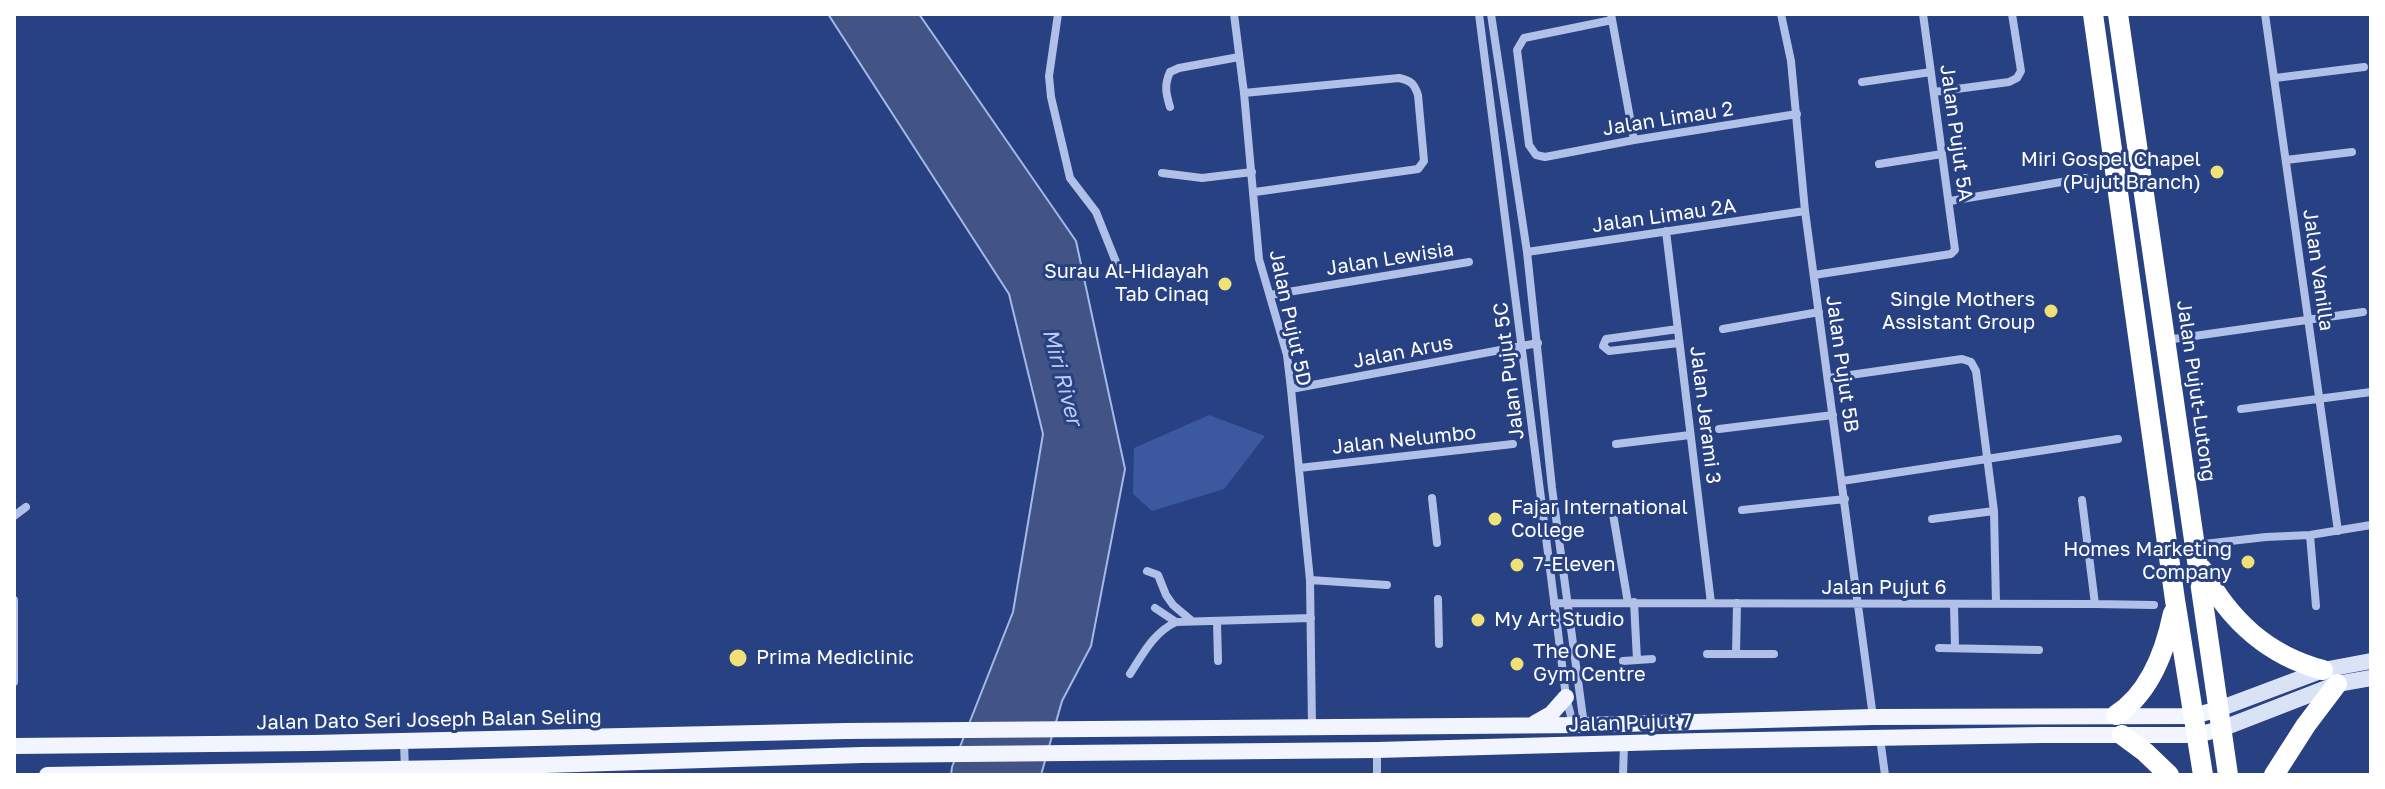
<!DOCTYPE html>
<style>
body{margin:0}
#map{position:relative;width:2385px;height:789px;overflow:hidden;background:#274183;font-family:"Golos Text",sans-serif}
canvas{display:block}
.frame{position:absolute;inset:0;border:16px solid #fff;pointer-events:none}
</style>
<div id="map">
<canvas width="2385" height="789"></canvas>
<div class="frame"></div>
</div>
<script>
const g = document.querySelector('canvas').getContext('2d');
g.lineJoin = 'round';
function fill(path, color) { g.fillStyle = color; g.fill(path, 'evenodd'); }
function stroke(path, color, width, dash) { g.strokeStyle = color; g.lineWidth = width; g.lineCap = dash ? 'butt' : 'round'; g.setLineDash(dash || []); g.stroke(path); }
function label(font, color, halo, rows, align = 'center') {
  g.font = font + ' "Golos Text",sans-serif'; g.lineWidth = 6; g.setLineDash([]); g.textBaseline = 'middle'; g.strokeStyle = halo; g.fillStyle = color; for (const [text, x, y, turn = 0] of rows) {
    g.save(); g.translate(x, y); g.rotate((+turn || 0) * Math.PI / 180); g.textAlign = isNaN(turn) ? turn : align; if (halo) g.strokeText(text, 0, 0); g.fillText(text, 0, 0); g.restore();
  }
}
fill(new Path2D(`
 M1209,415L1265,436L1224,489L1152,511L1133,494L1134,448Z`), '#3c59a0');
const water = new Path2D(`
 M828,14H919L1076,241L1125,469L1091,646L1062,701L1041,775H951L952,767L1013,612L1043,434L1009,294Z`);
fill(water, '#425485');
stroke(water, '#a5b9e7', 2);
stroke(new Path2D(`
 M1058,14L1049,76L1051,97L1070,178L1096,212L1118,267
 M1234,14L1244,93L1259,259L1287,355L1291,389L1310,580L1312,726
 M1479,14C1509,241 1538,469 1566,697L1573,724
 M1491,14L1527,252L1552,488L1584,725
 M1611,14L1634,140
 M1781,14L1791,61L1805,211L1873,717
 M2265,14L2338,531
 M1612,20L1524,38L1517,50L1529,145L1536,155L1545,157L1634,140L1797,114
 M2275,78L2364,67
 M1862,82L1931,72
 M1934,92L2009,82L2017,78L2021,71L2012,14
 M1244,93L1399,78C1411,81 1414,83 1418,95L1424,161L1418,169L1255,192
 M1170,107C1166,94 1164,85 1170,72L1179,68L1239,57
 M2286,160L2352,152
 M1879,164L1942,154
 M1162,173L1202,178L1252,172
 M1950,201L2085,178
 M1666,231L1711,603
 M1527,252L1805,211
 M1814,275L1951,254L1955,250L1923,14
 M1270,295L1469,262
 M1678,329L1606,339L1603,346L1609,351L1679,343
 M1723,329L1819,312
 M2166,340L2363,312
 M1829,378L1962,359L1971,362L1976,371L1994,511L1996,604
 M1291,389L1538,343
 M2241,409L2371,392
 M1719,429L1833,415
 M1616,444L1690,435
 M1299,468L1513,444
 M1842,481L2118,439
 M1432,498L1437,543
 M1612,508L1628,603
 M1742,510L1845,499
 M14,516L26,507
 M1932,519L1994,511
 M2310,535L2316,606
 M2195,545L2266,537L2310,535L2371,525
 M1147,571L1158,575L1166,595L1173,605L1192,621
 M1310,580L1387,585
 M1438,599L1439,644
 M14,600V682
 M1634,602L1637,660
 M1554,603L2095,604L2082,500
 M1954,604L1955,648
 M2095,604L2154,605
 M1155,608L1176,622
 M1217,621L1218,661
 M1939,648L2039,650
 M1707,654H1736L1737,603
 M1736,654H1774
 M1623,661L1652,659
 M1130,674C1143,654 1153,633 1176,622L1311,618
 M1880,738L1885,775
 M404,741L405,772
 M1377,775V750
 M1623,775L1624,744`), '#b1c0e7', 8);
stroke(new Path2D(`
 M2219,709L2323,670L2371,661
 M2221,729L2337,684L2371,678`), '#dae2f6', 16);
stroke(new Path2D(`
 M1535,723L1551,714L1566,697
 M14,746L312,743L846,731L1584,725L1873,717L2193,716L2219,709
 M47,775L450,768L862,755L1377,750L1700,741L2041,735H2196L2221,729`), '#f2f5fd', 16);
stroke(new Path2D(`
 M2093,14L2175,600L2203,775
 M2118,14L2228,775
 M2202,569C2229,620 2267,655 2323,670
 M2116,715C2150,693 2165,652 2173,613
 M2122,735L2145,752L2169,775
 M2274,775L2306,725L2337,684`), '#fff', 20);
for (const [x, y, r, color] of [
 [2217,172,8,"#efe077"],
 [1225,284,8,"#efe077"],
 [2051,311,8,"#efe077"],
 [1495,519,8,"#efe077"],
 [2248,562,8,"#efe077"],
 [1517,565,8,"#efe077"],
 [1478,620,8,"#efe077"],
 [738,658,10,"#efe077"],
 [1517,664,8,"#efe077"]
]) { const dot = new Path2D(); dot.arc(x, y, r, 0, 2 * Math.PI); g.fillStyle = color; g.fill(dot); stroke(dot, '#274183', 3); }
label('20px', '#fff', '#274183', [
 ["Jalan Limau 2",1668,119,-9],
 ["Jalan Pujut 5A",1956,133,82],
 ["Jalan Limau 2A",1664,216,-8],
 ["Jalan Lewisia",1390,259,-9],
 ["Jalan Vanilla",2318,270,82],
 ["Jalan Pujut 5D",1290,318,78],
 ["Jalan Arus",1403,352,-11],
 ["Jalan Pujut 5B",1842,364,82],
 ["Jalan Pujut 5C",1509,371,-97],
 ["Jalan Pujut-Lutong",2196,391,82],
 ["Jalan Jerami 3",1705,415,83],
 ["Jalan Nelumbo",1404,440,-6],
 ["Jalan Pujut 6",1884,588],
 ["Jalan Dato Seri Joseph Balan Seling",429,720,-1],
 ["Jalan Pujut 7",1630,723,-2]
]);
label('20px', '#fff', '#274183', [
 ["Miri Gospel Chapel",2201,160,"right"],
 ["(Pujut Branch)",2201,183,"right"],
 ["Surau Al-Hidayah",1209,272,"right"],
 ["Tab Cinaq",1209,295,"right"],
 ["Single Mothers",2035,300,"right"],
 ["Assistant Group",2035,323,"right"],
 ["Fajar International",1511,508],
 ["College",1511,531],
 ["Homes Marketing",2232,550,"right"],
 ["Company",2232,573,"right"],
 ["7-Eleven",1533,565],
 ["My Art Studio",1494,620],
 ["The ONE",1533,652],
 ["Gym Centre",1533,675],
 ["Prima Mediclinic",756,658]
], 'left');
label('italic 22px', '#bccbee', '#274183', [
 ["Miri River",1062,377,75]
]);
</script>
